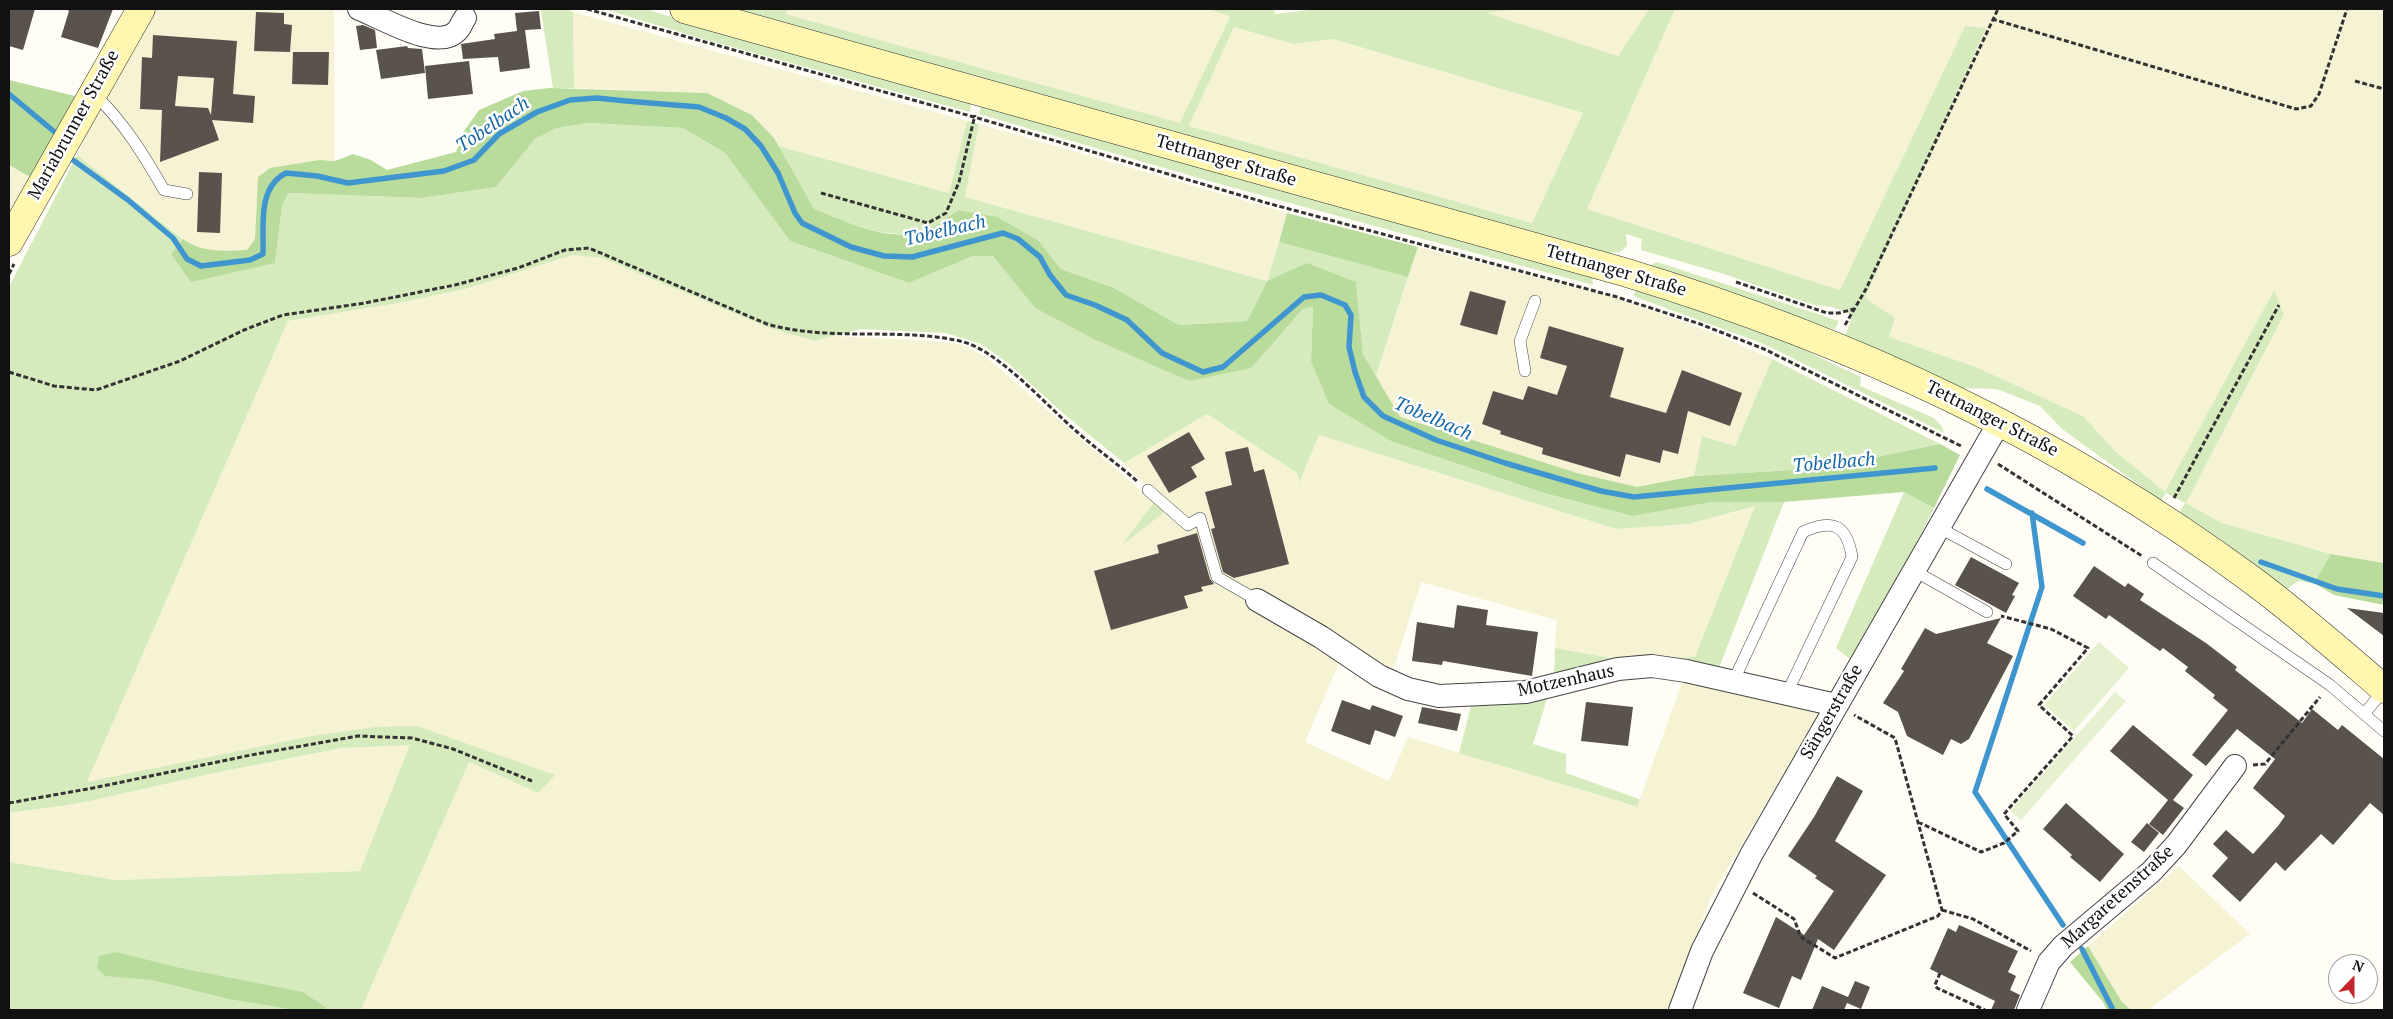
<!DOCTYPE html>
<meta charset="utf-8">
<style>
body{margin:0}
#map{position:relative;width:2393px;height:1019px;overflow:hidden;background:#fffdf5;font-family:"PT Serif",serif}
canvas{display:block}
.frame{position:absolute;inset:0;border:10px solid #111;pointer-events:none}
.north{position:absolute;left:2328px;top:954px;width:50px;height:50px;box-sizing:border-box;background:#fff;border:1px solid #a0a0a0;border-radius:50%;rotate:22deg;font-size:14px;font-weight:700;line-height:20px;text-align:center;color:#111}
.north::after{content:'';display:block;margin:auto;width:18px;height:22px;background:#c4262e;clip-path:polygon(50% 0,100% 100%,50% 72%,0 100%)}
</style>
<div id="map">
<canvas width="2393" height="1019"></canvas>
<div class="frame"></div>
<div class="north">N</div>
</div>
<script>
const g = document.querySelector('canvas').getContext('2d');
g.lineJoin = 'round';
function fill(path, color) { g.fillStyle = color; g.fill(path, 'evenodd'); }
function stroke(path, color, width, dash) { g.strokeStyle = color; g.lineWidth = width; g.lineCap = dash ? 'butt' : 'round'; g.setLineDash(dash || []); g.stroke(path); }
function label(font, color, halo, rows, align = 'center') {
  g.font = font + ' "PT Serif",serif'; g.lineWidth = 5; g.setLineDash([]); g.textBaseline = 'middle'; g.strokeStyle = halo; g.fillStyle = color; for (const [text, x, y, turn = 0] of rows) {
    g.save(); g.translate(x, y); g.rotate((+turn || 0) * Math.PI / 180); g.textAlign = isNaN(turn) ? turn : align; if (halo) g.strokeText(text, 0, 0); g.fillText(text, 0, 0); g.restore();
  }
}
fill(new Path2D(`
 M155,9H334L335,161L319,160L270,168L258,177L255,239L247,250L210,251L196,248L77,155L98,109Z
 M788,9H1208L1230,15L1180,124L784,14Z
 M1516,9H1649L1618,56L1486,13Z
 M1675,9H2384V563L2331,554L2246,530L2222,523L2186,503L2284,316L2273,291L2166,493L2115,451L2083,416L1976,367L1889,337L1895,318L1865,299L1986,28L1965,26L1840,290L1587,209Z
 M573,12L967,121L949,193L778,146L774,138L752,115L707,93L574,88Z
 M1234,27L1293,44L1333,39L1583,113L1532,223L1189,126Z
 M979,124L1287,213L1267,281L965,197Z
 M9,165L39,182L9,239Z
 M1418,247L1617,298L1713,333L1772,359L1735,446L1702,436L1694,476L1673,491L1634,495L1385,413L1369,399Z
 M574,255L602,258L767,327L815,341L836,336L931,341L962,345L986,357L1154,502L1124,543L1168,509L1124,463L1207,414L1297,473L1299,482L1319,435L1616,529L1689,524L1756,506L1695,657L1611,658L1555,648L1556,620L1421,582L1392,674L1342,656L1305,742L1389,781L1408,737L1637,807L1684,677L1819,713L1711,897L1669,1010H361L469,762L537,793L417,726L87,782L288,321L398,303L465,289Z
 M411,744L360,871L116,880L9,862V813L81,803L214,773L343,748Z
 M2179,866L2250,934L2148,1010H2131L2122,1002L2088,946Z`), '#f6f3d4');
fill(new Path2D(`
 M534,9H566L573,12L574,88H553L541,11Z
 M604,9H645L767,46L971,103L970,112L703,39Z
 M725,9H788L785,14L1180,123L1230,16L1208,9H1274L1275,14L1318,9H1516L1487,13L1618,56L1649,9H1675L1587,209L1840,290L1965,26L1986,28L1865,298L1895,318L1889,337L1976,367L2083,416L2115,451L2165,492L2274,290L2284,315L2186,503L2222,523L2331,554L2314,583L2298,581L2284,591L2223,541L2180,512L2185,503L2166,493L2161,501L2062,429L2040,406L1997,389L1962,388L1845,335L1853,315L1832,307L1814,305L1724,274L1641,250L1642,239L1626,234L1627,246L1620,252L1609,253L1187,138ZM1234,27L1293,44L1333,39L1583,113L1532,223L1189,126Z
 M981,106L1592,275L1593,285L1216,183L979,114Z
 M967,121L979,124L965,197L1267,281L1279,242L1408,277L1376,376L1363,354L1356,283L1267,281L1247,321L1179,325L1114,288L1061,269L1039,241L958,210C949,216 939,225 929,229C890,244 850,222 813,209L778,146L949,193Z
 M589,123L683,128L725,153L790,241L909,283L973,256H993L1035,308L1189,381L1279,336L1302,310L1313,306L1311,361L1393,442L1544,493L1632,516L1713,502H1784L1718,670L1554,677L1555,648L1611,658L1695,657L1755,506L1689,524L1616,529L1319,435L1299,483L1297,473L1207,414L1124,463L1064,414L1008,363L981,344L946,333L861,329L815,341L767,327L602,258L573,255L465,289L398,303L288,321L87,782L312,736L376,727L417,726L555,775L538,793L469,762L361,1010H9V862L116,880L360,871L410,745L342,748L214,773L81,803L9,813V287L77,155L183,239L171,254L275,263L282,207L288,193L422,198L496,187L535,139L557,128Z
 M1657,262L1839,321L1835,330L1649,266Z
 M1637,288L1779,338L1861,377L1860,386L1934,418L1942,427L1944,433L1764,344L1633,296Z
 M1772,359L1940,444L1823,468L1694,476L1702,436L1735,446Z
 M1904,492L1934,508L1912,551L1850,659L1836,648Z
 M1154,502L1166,511L1122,545Z
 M1550,689L1533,744L1566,754V773L1639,799L1638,807L1459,753L1474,694Z`), '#d5ebbd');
fill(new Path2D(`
 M9,80L83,98L39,182L9,165Z
 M550,88L707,93L752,115L774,138L814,209C850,222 890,245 929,229C939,225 949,216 958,210L997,217L1039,241L1061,269L1114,288L1179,325L1247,321L1267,281L1307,263L1356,282L1363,354L1400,417L1577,473L1637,487L1694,476L1823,468L1940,444L1960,455L1934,508L1904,492L1784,502H1713L1632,516L1544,493L1393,442L1329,404L1311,361L1313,306L1302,310L1251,368L1189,381L1094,339L1035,308L993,256H973L909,283L790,241L725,153L683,128L589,123L557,128L535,139L496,187L422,198L288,193L282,207L275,263L191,282L171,254L183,239C202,253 223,251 247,250L255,239L258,177L270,168L319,160L335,161L353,154L371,160L387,170L456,152L464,131L479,110L523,91Z
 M1287,213L1418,247L1408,277L1279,242Z
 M2331,554L2384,563V605L2334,595L2314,583Z
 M2088,946L2122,1002L2131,1010H2107L2103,1002L2070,962Z
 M116,952L180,968L303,992L326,1008L324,1010H295L229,999L152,980L105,976L97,968L99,956Z`), '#b9dc9c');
fill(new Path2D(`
 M2099,642L2129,668L2074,731L2044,705Z
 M2115,692L2126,701L2021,820L2010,811Z`), '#e6f2cf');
stroke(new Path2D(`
 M9,94L57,134
 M73,160L128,200L173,238L187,259L201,266L250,260L263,254C264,226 257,188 286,173L317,176L348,183L444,171L474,160L499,134L537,112L570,100L597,98L626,101L699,107L726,118L745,129L761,146L778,173L795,213L802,223L851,247L884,256L912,257L1003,233L1018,239L1040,257L1050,275L1066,295L1095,305L1127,320L1162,353L1203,372L1223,367L1304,297L1321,295L1345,305L1351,315L1349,347L1355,372L1364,397L1383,416L1436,440L1505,463L1601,491L1634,497L1935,468
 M1987,489L2083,543
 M2032,513L2042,587L1975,792L2063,925
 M2261,562L2337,589L2384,596
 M2082,949L2113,1010`), '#3f96cf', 5.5);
fill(new Path2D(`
 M9,9H35L23,50L9,46Z
 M66,9H113L98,48L61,37L69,11Z
 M539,11L541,29L525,30L530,68L500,72L498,57L463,59L461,44L495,39L494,34L517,31L515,13Z
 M256,12L284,13V24L292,25L290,52L254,51Z
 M363,25L375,30L377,48L360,50L356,26Z
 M153,35L237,41L233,94L255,96L253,123L212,120L219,140L160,162L162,110L140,109L142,57L152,58ZM178,76L214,78L211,115L208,108L175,106Z
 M407,46L408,48L422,49L425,73L381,79L376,50Z
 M293,52H329L328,85L292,84Z
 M469,61L473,94L428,99L425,66Z
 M199,172L222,173L220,233L197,232Z
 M1470,291L1506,301L1497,335L1460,325Z
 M1549,326L1624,348L1610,397L1666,413L1682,370L1742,393L1730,426L1688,411L1678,454L1663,450L1660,463L1626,454L1620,477L1542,454L1543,448L1500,434L1501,431L1482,424L1493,391L1523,400L1528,386L1557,395L1567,366L1540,358Z
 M1189,432L1205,459L1191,467L1197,477L1169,493L1147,456Z
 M1248,447L1254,472L1264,469L1289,564L1234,578L1223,572L1211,529L1215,528L1205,492L1232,485L1225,452Z
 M1197,533L1210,579L1214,584L1201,587L1203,591L1184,596L1188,608L1111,630L1094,571L1159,553L1157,545Z
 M1971,557L2019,583L2012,595L2015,596L2006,613L1955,585Z
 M2094,566L2125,587L2128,583L2144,594L2140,600L2206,643L2237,667L2235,670L2302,723L2312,709L2338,730L2342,725L2384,759V815L2370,803L2333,845L2321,834L2285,871L2276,862L2240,902L2212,876L2228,858L2213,844L2226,830L2253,854L2278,826L2285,816L2253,788L2275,759L2237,729L2206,766L2192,755L2228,710L2213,698L2215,695L2185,671L2188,667L2163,648L2160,651L2109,615L2106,619L2073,596Z
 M1457,605L1488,610L1486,625L1538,632L1532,676L1443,661L1442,665L1412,661L1417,622L1454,628Z
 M2347,608L2384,613V636Z
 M2001,618L1987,643L2013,656L1969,739L1961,744L1951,739L1943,755L1907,736L1898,712L1883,703L1904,671L1901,669L1925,628L1936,634Z
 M1342,700L1370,710L1372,705L1403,716L1395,737L1375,730L1370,745L1331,731Z
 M1586,702L1633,707L1628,746L1581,741Z
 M1422,707L1461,714L1457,731L1418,723Z
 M2133,725L2193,775L2173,800L2184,808L2163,835L2149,824L2168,800L2110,751Z
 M1837,776L1863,791L1835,841L1886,875L1834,950L1818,939L1801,980L1792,976L1779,1008L1743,993L1776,917L1804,935L1834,891L1815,878L1817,876L1788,856L1814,817Z
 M2066,803L2124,854L2100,882L2070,857L2072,855L2043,829Z
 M2147,823L2159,833L2144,852L2131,842Z
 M1959,925L2018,951L2008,972L2016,976L2010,990L2020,995L2014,1010H1991L1995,1001L1930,969L1948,928L1956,932Z
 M1855,981L1870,987L1861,1009L1847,1003L1844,1010H1812L1822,986L1848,997Z`), '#5a524d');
const lane = new Path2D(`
 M94,94C123,121 144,155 164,190L187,194
 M1525,371L1520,341L1535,301
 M1148,490L1188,525L1200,518L1217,577L1257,600
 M1938,527L2006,564
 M2153,563L2330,685L2384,731
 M1913,570L1987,612
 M1733,682L1803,532C1833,518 1847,525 1852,557L1786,695
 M2364,714L2384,690`);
const street = new Path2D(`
 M359,9C381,17 437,52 457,31C460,28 462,22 465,18
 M1257,600L1321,637L1379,676L1408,689L1439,696L1526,692L1618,669L1652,666L1686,671L1836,705
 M1680,1010L1702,951L1751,855L2000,421
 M2028,1010L2049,962L2063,946L2151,872L2176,845L2235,766`);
const secondary = new Path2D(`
 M684,9L1624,272C1855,342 2057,436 2252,580C2298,614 2341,652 2384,689
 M9,242L141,9`);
stroke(lane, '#444', 12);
stroke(street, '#444', 24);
stroke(secondary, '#333', 29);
stroke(new Path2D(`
 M587,9L974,117L1267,203L1617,297L1700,324L1764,349L1963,447
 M1992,19L2296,109L2311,106L2319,94L2347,9
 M2355,81L2384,89
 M821,193L928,223L946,213L959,182L975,115
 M9,274L14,264
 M1736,282L1827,313H1839L1854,309
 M1845,325L1866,289L1998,9
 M9,372L54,386L96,390L180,361L244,330L283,315L365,303L455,285L518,268L565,250L589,248L767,324C830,342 896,327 960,341C997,349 1046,405 1076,431C1096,449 1118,464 1138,482
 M1998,464L2142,556
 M2174,498L2279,305
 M2253,765L2265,764L2320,697
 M9,803L93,788L251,755L358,736L412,738L453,749L532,781
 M1918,822L1981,852L2004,843L2018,831L2004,814L2073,736L2039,705L2088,648L2051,629L2001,616
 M1753,893L1794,919L1801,937L1835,958L1938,916L1942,910L1895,738L1854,715
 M1942,910L1973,919L2031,951
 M1940,973L1935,985L1937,988L1985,1010`), '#333', 3, [5, 2.5]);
stroke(lane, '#fff', 11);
stroke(street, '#fff', 22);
stroke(secondary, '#fff6b0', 28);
label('18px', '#111', '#fff', [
 ["Mariabrunner Straße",74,125,-61],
 ["Tettnanger Straße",1226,161,16],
 ["Tettnanger Straße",1616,271,16],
 ["Tettnanger Straße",1992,419,27],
 ["Motzenhaus",1566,681,-12],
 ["Sängerstraße",1832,712,-60],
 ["Margaretenstraße",2118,897,-42]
]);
label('italic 19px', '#1768a6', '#fff', [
 ["Tobelbach",493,125,-34],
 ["Tobelbach",945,231,-13],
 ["Tobelbach",1433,419,23],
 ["Tobelbach",1834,463,-5]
]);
</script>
